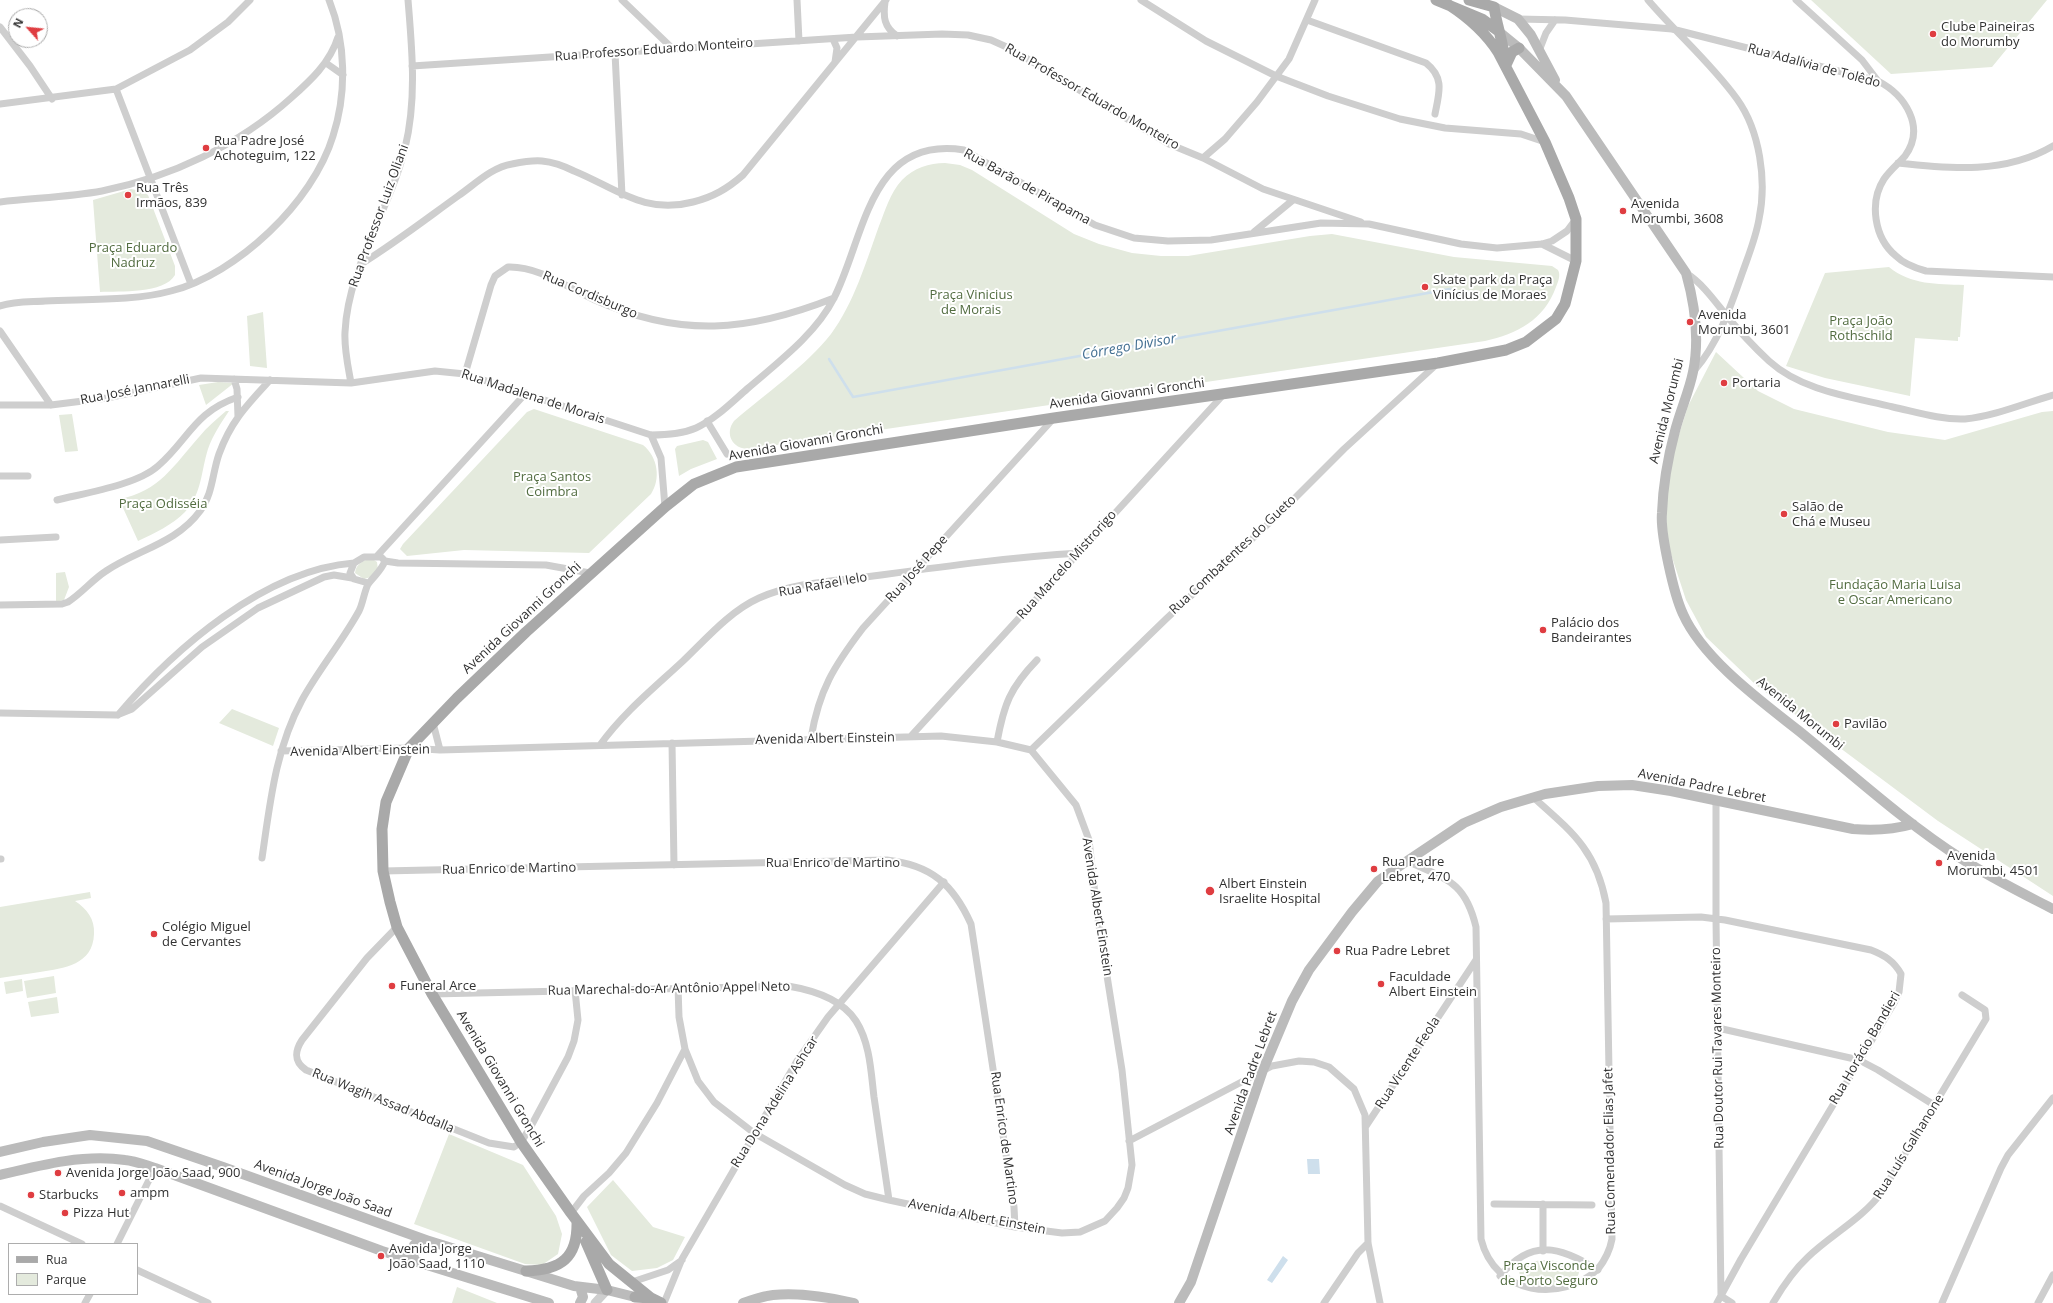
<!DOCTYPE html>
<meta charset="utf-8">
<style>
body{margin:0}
#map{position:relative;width:2053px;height:1303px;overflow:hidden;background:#fff;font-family:"Open Sans",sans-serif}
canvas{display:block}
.legend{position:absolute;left:8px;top:1243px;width:130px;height:52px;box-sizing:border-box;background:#fff;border:1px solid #adadad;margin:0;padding:5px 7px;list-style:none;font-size:12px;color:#313131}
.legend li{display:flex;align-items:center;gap:8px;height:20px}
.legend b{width:20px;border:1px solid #adadad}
.north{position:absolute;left:8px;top:8px;width:40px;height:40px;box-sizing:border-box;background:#fff;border:1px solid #adadad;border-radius:50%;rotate:297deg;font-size:11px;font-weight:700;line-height:16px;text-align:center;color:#313131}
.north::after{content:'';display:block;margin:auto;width:14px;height:18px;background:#df3d41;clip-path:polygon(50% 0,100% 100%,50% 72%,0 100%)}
</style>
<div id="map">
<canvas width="2053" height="1303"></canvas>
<ul class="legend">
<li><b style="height:5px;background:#a9a9a9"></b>Rua</li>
<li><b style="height:11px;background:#e4eadd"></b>Parque</li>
</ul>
<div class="north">N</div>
</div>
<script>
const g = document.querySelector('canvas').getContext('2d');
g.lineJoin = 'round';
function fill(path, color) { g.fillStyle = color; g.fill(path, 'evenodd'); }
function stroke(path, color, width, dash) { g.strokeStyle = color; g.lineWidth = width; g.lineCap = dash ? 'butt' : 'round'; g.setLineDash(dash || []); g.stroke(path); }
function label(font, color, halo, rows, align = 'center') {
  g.font = font + ' "Open Sans",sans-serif'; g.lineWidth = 4; g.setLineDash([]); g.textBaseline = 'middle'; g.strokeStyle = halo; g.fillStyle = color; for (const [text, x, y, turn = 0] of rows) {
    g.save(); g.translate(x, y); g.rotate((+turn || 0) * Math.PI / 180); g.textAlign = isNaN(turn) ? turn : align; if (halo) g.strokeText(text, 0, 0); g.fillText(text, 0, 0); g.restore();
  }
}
fill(new Path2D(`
 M1811,0H2047L1992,67L1891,74Z
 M945,163L960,165L972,170L1074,234L1099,244L1132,253L1161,256H1188L1310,236L1332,234L1454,257L1552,266L1558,270C1561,275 1558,282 1556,287C1544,320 1517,334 1485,341L750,449C733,450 724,434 734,421C764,395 807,365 831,334C854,303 866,262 879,226C885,211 890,193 902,180C914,168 929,163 945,163Z
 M131,189L142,191L148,195L175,266V275C164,294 120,291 100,292L93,200Z
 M1889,267C1911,285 1937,284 1964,285L1960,337H1958V341L1915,338L1910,396L1825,378L1786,366L1825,273Z
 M263,312L267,368L250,366L247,316Z
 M1716,352L1758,391L1794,409L1888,432L1945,440L2042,412L2053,411V896L1938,821L1757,686L1706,637L1686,600L1668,545L1665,496L1675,447L1688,406Z
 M218,382L234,383L206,405L199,385Z
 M534,409L643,445C658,457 661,479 651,494L589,553L464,550L407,556L400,549L403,544L527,412Z
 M226,411H229C221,423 213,435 208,449C201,471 202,494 185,512C172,525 155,533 138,541L119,499C159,492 174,465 199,437C207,427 217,419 226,411Z
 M72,414L78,451L65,452L59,415Z
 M703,440L708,442L717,459L691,469L679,476L675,449L677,446Z
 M368,559L374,560L377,562L378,570L371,577L364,579L355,573C356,565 361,562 368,559Z
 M65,572L69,587L64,600L56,602V573Z
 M232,709L279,728L273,746L219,723Z
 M90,892L91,898L75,901C87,909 95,919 94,934C93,965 64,968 40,972C27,974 13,976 0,978V907Z
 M54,976L56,993L27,998L24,981Z
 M22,979L23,991L6,994L4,982Z
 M57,997L59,1013L31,1017L28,1002Z
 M449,1134L523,1165L556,1216L562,1234L558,1254L542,1265L525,1264L414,1224Z
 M613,1180L653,1227L685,1237L673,1260L657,1268L632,1271L611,1255L587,1207Z
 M1550,1260L1572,1265L1579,1271C1579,1290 1531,1291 1520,1277L1519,1270C1526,1261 1539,1260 1550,1260Z
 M457,1287L497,1303H452Z`), '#e4eadd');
fill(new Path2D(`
 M1307,1159H1319L1320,1174H1308Z
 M1283,1256L1288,1260L1272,1283L1267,1280Z`), '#cedfec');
stroke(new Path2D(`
 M829,359L853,397L1450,289`), '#cedfec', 2.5);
stroke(new Path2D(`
 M622,0L673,49
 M797,0L799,41
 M1141,0L1206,41L1276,76L1328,96L1400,119L1445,128L1521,134L1545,142
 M1648,0C1677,34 1711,63 1737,99C1760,131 1767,181 1759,219C1756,237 1749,254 1743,271C1731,306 1718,344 1694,371
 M1796,0L1862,60L1878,81
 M885,2C883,17 884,27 897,36
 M1518,19L1565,20L1672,29L1878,81C1905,95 1926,127 1905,156C1898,164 1890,170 1884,179C1869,202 1874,238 1896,256C1904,264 1915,268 1926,271L2053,277
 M1307,20L1426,63C1445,78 1439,93 1435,114
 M0,27L30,66L52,99
 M833,39L837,48L835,62
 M1539,51L1546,33L1555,20
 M615,53L622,195
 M326,63L343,75
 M412,66L857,37L942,34L968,35L991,40L1011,49L1169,144L1203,158L1263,189L1361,222
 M116,89L191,284
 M0,104L116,89L190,50L228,22L250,0
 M1203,158L1225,139L1257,102L1289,59L1315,0
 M1898,163C1950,169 2006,174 2053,146
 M0,202C34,198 69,197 102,191C171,177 239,145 291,98C310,81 330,63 338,37
 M1254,232L1293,200
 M1542,244L1576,261
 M361,264C395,243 426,219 458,196C474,185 492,167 512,164C522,162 532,160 542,161C553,162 564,166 574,171C616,188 644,215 693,202C713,197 727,189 743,175L886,0
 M1686,273C1702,283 1714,300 1726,315C1739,331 1754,347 1769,361C1802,391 1852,397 1893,407C1916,412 1941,420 1965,419C1995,416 2025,403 2053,395
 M0,306C14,301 30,302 45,301C83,299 135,301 171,291C237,274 313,202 333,136C347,93 346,42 329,0
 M0,331L51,405
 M465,374L491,285L495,276L508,267C539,266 568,288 595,300C681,338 748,332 834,298
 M234,379L237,389L238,417
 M351,383C348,366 344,349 345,332C348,267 390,210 405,148C417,99 412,49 408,0
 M0,405H51L107,398L201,378L351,383L435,371L465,374L651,435C666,435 682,434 696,428C714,420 731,403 747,389C777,363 816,334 834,298C865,237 869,135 964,150L1095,225L1134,238L1168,241L1211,240L1321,223L1369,224L1461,244L1497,248L1542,244L1552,241L1567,231L1576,219
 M707,421L727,454
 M651,435L661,458L665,507
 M0,476H28
 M57,500C85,493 137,485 158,466C189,439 194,412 238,397
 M0,540L56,537
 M377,556L526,393
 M368,583L354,579L350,573L354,563L364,557H381L385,561L398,563L546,565L590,573
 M0,605L62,604L68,602C82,593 92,580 106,571C137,550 177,543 200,511C213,494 212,474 219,454C231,421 247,405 270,380
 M0,713L117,715L132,709L202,647L258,608L324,577L334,575L352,578
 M118,715C174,649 264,570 354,563
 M433,723L440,750
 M911,736L1224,394
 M811,738C819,690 834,666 863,628L1054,418
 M997,742C1004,704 1010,688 1037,660
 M672,743L674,865
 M600,745C623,713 654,688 683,661C706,639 730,611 759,598C797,581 841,581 881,575C947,566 1013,557 1080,553
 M1031,750L1166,619L1282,511L1344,449L1438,363
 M281,751L409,748L440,750L941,736L997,742L1031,750L1076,805L1089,840L1097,913L1122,1070L1132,1165L1128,1188L1124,1198L1117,1208L1105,1221L1080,1232L1062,1233L1015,1227L889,1200L865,1194L845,1185L754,1133L714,1102L698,1081L685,1049L679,1017L678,987
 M1716,801V919L1721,1296L1732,1303
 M262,858C270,804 275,750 302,700C319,669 342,642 359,611C363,604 365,587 369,583C375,575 381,571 385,561
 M0,859H1
 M1407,861C1446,879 1465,881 1476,927L1481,1239C1495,1296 1562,1303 1598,1269C1605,1260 1610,1250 1612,1239L1606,903C1596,850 1572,832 1534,798
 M383,871L887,860C931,865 953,884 971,924L1014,1207L1015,1227
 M1606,919L1701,917L1725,920L1871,950C1884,955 1894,961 1901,974L1899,992L1894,1003L1741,1259L1717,1303
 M397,927L367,958L302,1040C295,1051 293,1061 306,1070L489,1143L514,1147L521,1142L530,1128L568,1057L574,1041L578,1020L575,990
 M432,994L788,986C812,990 842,999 856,1021C870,1043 871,1072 874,1097C879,1131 884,1166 889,1200
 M1718,1028L1859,1060L1878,1070L1934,1105
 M1366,1126L1476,960
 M1129,1141L1272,1066L1299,1061L1314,1062L1329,1067L1354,1089L1365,1115L1368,1243L1380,1303
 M1494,1204L1592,1205
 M1543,1204V1251
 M0,1206L82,1244
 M571,1213L584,1196L609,1173L626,1153L657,1103L685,1049
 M117,1244L155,1168
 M137,1270L208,1303
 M1500,1276C1531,1238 1560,1246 1598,1270
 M632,1282L668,1270L682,1260
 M85,1303L90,1294
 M664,1303L682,1259L797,1061L828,1017L944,882
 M1324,1303L1358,1253L1368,1243
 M1773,1303C1783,1286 1794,1270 1808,1257C1832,1234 1862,1219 1882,1192L1986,1019L1985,1010L1962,995
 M1942,1303L2001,1168L2008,1155L2053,1098
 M2038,1303L2053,1275`), '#cecece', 7);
stroke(new Path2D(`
 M595,1303L607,1290`), '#cecece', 9);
stroke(new Path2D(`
 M1494,7L1518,19L1531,35L1555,80
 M1497,30L1519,48L1566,96L1686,273C1695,305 1700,338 1693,372C1689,392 1680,411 1675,431C1668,457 1663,486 1662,513C1660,533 1674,595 1683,614C1703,659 1761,701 1799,731C1852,774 1904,822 1962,859C1991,878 2022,893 2053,909
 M0,1152L43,1142L90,1135L147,1141L223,1167L426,1240L574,1286L607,1290L635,1297
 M0,1175C41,1165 83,1154 125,1160C135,1161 145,1165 155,1168L382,1251L549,1303
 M415,1261L412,1252L414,1245L421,1240H426
 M580,1287L583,1297L580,1303
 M743,1303C753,1300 763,1296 773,1295C800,1292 828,1297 854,1303
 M1179,1303L1191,1282L1263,1070L1292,1001L1309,970L1352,912L1378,881L1407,861L1464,823L1501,807L1545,794L1598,786L1632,785L1671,791L1853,829C1875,831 1892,830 1913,824`), '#bbb', 10);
stroke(new Path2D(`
 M1436,0L1482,19L1497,30
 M1469,0L1494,7C1497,26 1503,42 1505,61
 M1506,65L1512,52L1519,48
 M586,1242L607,1290
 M526,1271C561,1270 578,1258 577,1221
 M635,1297L651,1298L661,1303
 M651,1298L609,1264L571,1213L521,1142L432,994L397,927L390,902L383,871L382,829L386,802L409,748L457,698L526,632L665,507L694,484L736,467L1054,418L1438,363L1506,350L1526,342L1556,319L1565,304L1576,261V219L1569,198L1545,142L1498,52C1485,32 1469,18 1449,5`), '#a9a9a9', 11);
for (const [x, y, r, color] of [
 [1933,34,4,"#df3d41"],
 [206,148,4,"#df3d41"],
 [128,195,4,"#df3d41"],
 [1623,211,4,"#df3d41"],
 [1425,287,4,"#df3d41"],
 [1690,322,4,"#df3d41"],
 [1724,383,4,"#df3d41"],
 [1784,514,4,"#df3d41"],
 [1543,630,4,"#df3d41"],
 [1836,724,4,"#df3d41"],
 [1939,863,4,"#df3d41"],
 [1374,869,4,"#df3d41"],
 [1210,891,5,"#df3d41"],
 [154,934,4,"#df3d41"],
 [1337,951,4,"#df3d41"],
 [1381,984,4,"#df3d41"],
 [392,986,4,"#df3d41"],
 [58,1173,4,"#df3d41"],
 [122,1193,4,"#df3d41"],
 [31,1195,4,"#df3d41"],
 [65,1213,4,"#df3d41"],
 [381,1256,4,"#df3d41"]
]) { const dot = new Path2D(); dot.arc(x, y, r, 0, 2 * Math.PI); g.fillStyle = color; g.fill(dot); stroke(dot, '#fff', 1.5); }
label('13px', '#313131', '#fff', [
 ["Clube Paineiras",1941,27],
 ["do Morumby",1941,42],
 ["Rua Padre José",214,141],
 ["Achoteguim, 122",214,156],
 ["Rua Três",136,188],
 ["Irmãos, 839",136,203],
 ["Avenida",1631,204],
 ["Morumbi, 3608",1631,219],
 ["Skate park da Praça",1433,280],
 ["Vinícius de Moraes",1433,295],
 ["Avenida",1698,315],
 ["Morumbi, 3601",1698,330],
 ["Portaria",1732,383],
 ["Salão de",1792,507],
 ["Chá e Museu",1792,522],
 ["Palácio dos",1551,623],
 ["Bandeirantes",1551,638],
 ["Pavilão",1844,724],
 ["Avenida",1947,856],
 ["Morumbi, 4501",1947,871],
 ["Rua Padre",1382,862],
 ["Lebret, 470",1382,877],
 ["Albert Einstein",1219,884],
 ["Israelite Hospital",1219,899],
 ["Colégio Miguel",162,927],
 ["de Cervantes",162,942],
 ["Rua Padre Lebret",1345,951],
 ["Faculdade",1389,977],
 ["Albert Einstein",1389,992],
 ["Funeral Arce",400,986],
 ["Avenida Jorge João Saad, 900",66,1173],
 ["ampm",130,1193],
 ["Starbucks",39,1195],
 ["Pizza Hut",73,1213],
 ["Avenida Jorge",389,1249],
 ["João Saad, 1110",389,1264]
], 'left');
label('13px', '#313131', '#fff', [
 ["Rua Professor Eduardo Monteiro",654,50,-4],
 ["Rua Adalívia de Tolêdo",1814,66,15],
 ["Rua Professor Eduardo Monteiro",1092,97,30],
 ["Rua Barão de Pirapama",1027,187,29],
 ["Rua Professor Luiz Oliani",379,216,-70],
 ["Rua Cordisburgo",590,295,23],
 ["Rua José Jannarelli",135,390,-11],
 ["Avenida Giovanni Gronchi",1127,394,-8],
 ["Rua Madalena de Morais",533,397,18],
 ["Avenida Morumbi",1667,411,-76],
 ["Avenida Giovanni Gronchi",806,443,-10],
 ["Rua Combatentes do Gueto",1233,555,-43],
 ["Rua Marcelo Mistrorigo",1067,565,-48],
 ["Rua José Pepe",917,569,-48],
 ["Rua Rafael Ielo",823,585,-10],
 ["Avenida Giovanni Gronchi",522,618,-43],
 ["Avenida Morumbi",1800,714,39],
 ["Avenida Albert Einstein",825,739,-1],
 ["Avenida Albert Einstein",360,751,-1],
 ["Avenida Padre Lebret",1702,786,11],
 ["Rua Enrico de Martino",833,863],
 ["Rua Enrico de Martino",509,869,-1],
 ["Avenida Albert Einstein",1097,907,81],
 ["Rua Marechal-do-Ar Antônio Appel Neto",669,989,-1],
 ["Rua Doutor Rui Tavares Monteiro",1718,1048,-91],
 ["Rua Horácio Bandieri",1865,1048,-60],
 ["Rua Vicente Feola",1408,1063,-57],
 ["Avenida Padre Lebret",1251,1073,-70],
 ["Avenida Giovanni Gronchi",500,1079,59],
 ["Rua Wagih Assad Abdalla",383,1101,22],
 ["Rua Dona Adelina Ashcar",775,1102,-58],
 ["Rua Enrico de Martino",1004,1138,82],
 ["Rua Luís Galhanone",1909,1147,-58],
 ["Rua Comendador Elias Jafet",1610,1151,-91],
 ["Avenida Jorge João Saad",323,1189,20],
 ["Avenida Albert Einstein",977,1217,11]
]);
label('13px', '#526c40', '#fff', [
 ["Praça Eduardo",133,248],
 ["Nadruz",133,263],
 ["Praça Vinicius",971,295],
 ["de Morais",971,310],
 ["Praça João",1861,321],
 ["Rothschild",1861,336],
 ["Praça Santos",552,477],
 ["Coimbra",552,492],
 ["Praça Odisséia",163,504],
 ["Fundação Maria Luisa",1895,585],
 ["e Oscar Americano",1895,600],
 ["Praça Visconde",1549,1266],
 ["de Porto Seguro",1549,1281]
]);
label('italic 14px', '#416e91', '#fff', [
 ["Córrego Divisor",1129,347,-10]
]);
</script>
